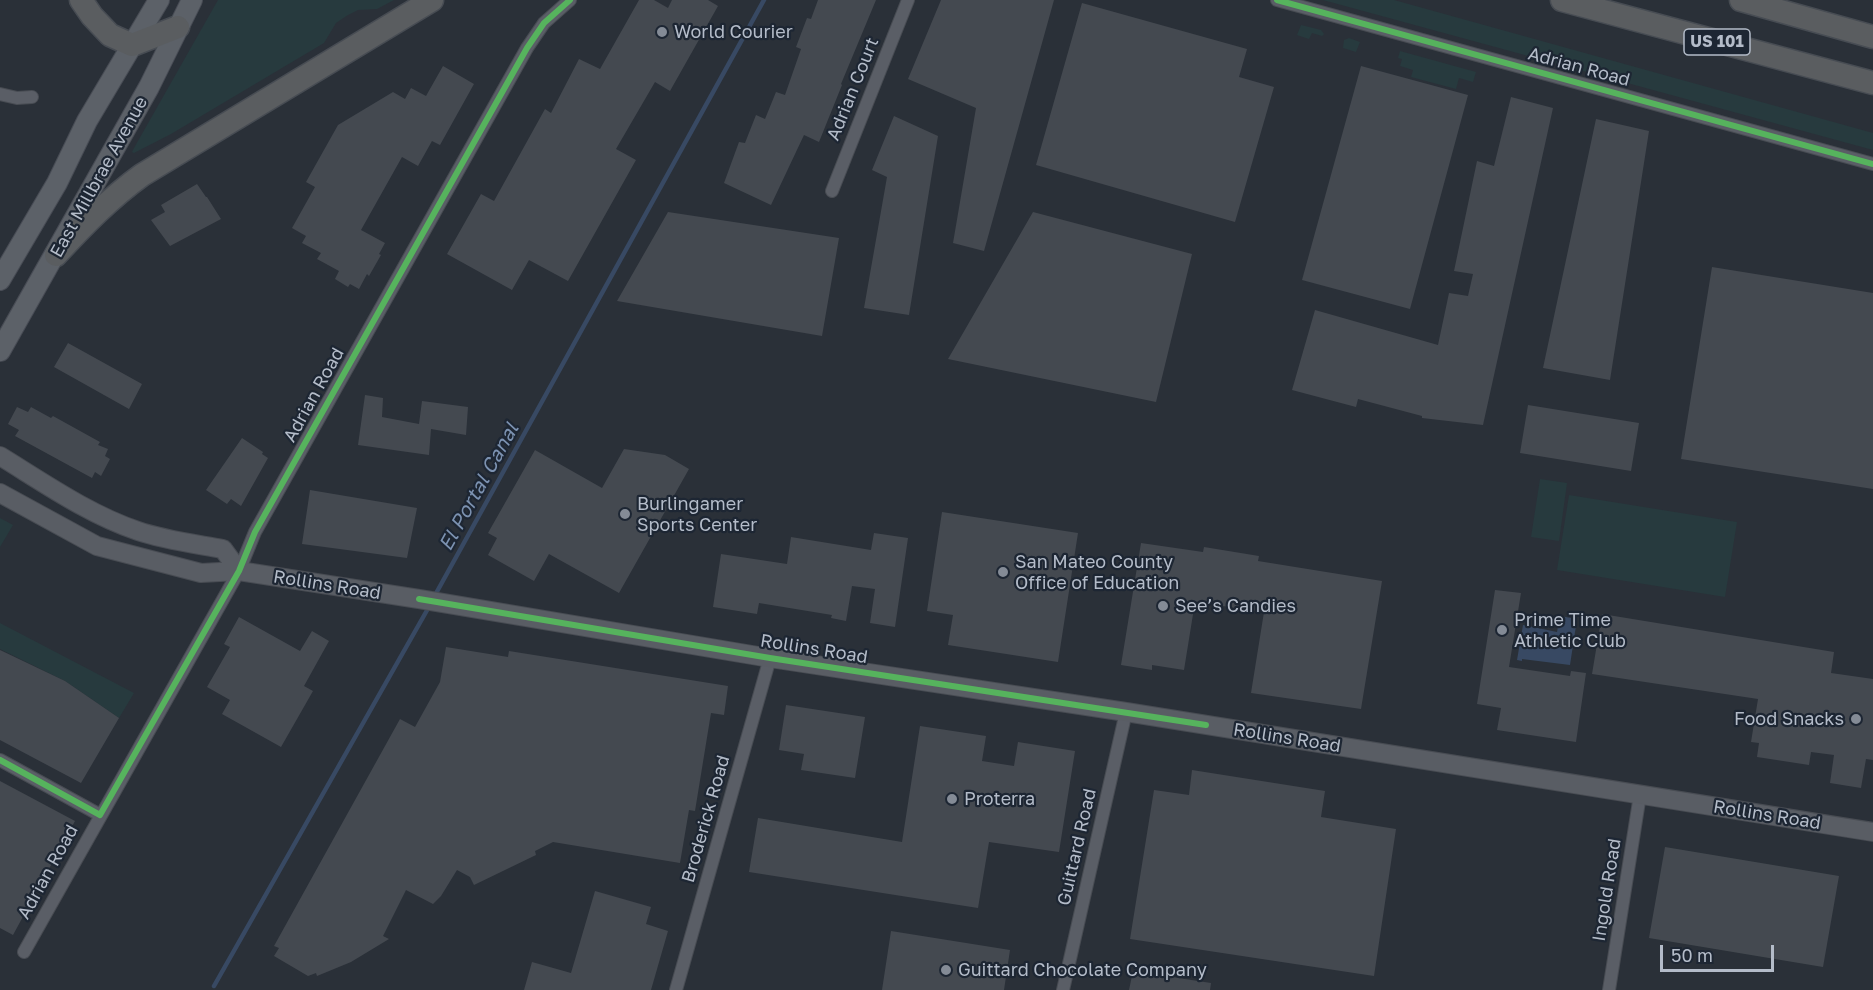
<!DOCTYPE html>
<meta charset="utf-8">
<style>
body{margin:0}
#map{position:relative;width:1873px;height:990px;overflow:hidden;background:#2a3038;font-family:"Golos Text",sans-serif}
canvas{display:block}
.scale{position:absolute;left:1660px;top:945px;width:114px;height:27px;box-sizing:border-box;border:3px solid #b4bcc9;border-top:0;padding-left:8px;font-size:18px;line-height:21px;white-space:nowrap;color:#b4bcc9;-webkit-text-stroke:4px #1d2633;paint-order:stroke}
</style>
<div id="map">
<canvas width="1873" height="990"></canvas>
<div class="scale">50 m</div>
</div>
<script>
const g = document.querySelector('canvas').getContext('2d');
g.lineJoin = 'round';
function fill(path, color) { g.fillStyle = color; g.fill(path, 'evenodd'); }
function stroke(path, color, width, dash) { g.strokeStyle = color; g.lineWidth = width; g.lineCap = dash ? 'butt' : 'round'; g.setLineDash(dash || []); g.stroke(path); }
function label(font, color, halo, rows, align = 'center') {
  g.font = font + ' "Golos Text",sans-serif'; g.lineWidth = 4.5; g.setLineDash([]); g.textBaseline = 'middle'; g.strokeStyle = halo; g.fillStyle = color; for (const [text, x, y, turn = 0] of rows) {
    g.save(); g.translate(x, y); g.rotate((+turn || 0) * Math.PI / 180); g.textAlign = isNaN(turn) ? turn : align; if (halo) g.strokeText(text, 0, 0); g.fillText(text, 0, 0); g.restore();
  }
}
fill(new Path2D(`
 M218,0H394L377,9L358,10L348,15L336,23L324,43L171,134L134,153L132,152L134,148Z
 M1323,0H1394L1873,133V150Z
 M1301,25L1321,30L1324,34L1322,36L1312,33L1309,39L1297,35Z
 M1349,38L1360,42L1356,52L1343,48L1344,40Z
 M1400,51L1476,72L1473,82L1459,78L1456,89L1411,77L1413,70L1400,66L1402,59L1398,58Z
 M1540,479L1567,483L1559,541L1531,537Z
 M1569,495L1737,522L1725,597L1557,570Z
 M0,518L13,525L0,547Z
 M0,623L134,693L119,718L65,681L0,649Z`), '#273a3e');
fill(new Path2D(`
 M1560,616L1577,619L1570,665L1522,659V661L1517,660L1523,625L1557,632Z`), '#384963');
stroke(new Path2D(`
 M434,597L764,0
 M214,986L430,605`), '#384963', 4.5);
fill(new Path2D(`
 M639,0H654L668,8L672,0H708L718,6L670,91L655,82L616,149L636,160L568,281L529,260L512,290L447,254L481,194L494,201L545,109L551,113L579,59L600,69Z
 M818,0H876L841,84L842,85L819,142L804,135L771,205L724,183L739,142L745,143L756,115L765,119L776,92L785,95L801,49L796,47L807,18L811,19Z
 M941,0H1054L984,251L953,243L976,108L908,79Z
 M1082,3L1247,49L1239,77L1274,87L1235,222L1036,165Z
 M443,66L474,84L440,145L432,141L418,166L402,157L361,230L385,243L379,254L381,255L369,276L367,274L359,289L350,284L348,287L335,279L339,271L317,259L321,253L302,243L306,236L292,228L315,187L306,182L338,125L393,92L405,99L411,88L426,96Z
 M1361,66L1468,95L1410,309L1302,280Z
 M1511,97L1553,108L1483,425L1422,418V416L1358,399L1356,407L1292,390L1315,310L1438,345L1449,293L1468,296L1473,274L1454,271L1477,161L1494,166Z
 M894,116L938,136L909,315L864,308L887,177L872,170Z
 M1596,119L1649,131L1610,380L1543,368Z
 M197,184L206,197H207L221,219L170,246L151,220L165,212L161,205Z
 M668,212L839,238L822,336L617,301Z
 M1033,212L1192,254L1156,402L948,359Z
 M1712,267L1873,293V489L1681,459Z
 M68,343L142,384L129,409L54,367Z
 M365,395L383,398L382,417L419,424L422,401L468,407L466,435L431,429L429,455L358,445Z
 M1528,405L1639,423L1631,471L1520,453Z
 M17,407L28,412L31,407L51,418L53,416L100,442L98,445L108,449L105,456L110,459L101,476L95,472L92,478L15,436L19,430L8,424Z
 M242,438L263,452L262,454L268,458L241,506L231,499L227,504L206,490Z
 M624,449L665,455L689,469L619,593L549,554L534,581L488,555L497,538L488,533L535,450L602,488Z
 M310,490L417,508L407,558L302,544Z
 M942,512L1078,533L1058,662L948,645L953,615L927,611Z
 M874,533L908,538L895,627L870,623L875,589L852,586L846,621L831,618L832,615L759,603L757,614L713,607L721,554L787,564L791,537L871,550Z
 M1141,543L1203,552L1204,547L1259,556L1258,561L1382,581L1361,709L1251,693L1264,612L1195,602L1184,670L1152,665V670L1121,665Z
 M1495,590L1521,593L1509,667L1570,676L1571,671L1586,673L1576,742L1497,730L1501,708L1477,704Z
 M1602,614L1834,652L1831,673L1873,679V760L1866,759L1861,788L1830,783L1834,755L1811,752L1809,765L1757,757L1759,743L1751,742L1758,699L1592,674Z
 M239,617L300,651L312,631L329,641L304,686L313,691L281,747L222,714L230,700L207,687L230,647L224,644Z
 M446,647L508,657L509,651L728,686L724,715L711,713L695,811L689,810L680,863L553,842L535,851L536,855L474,885L470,877L457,870L441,896L433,904L406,890L383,936L389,939L351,962L317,976L316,973L308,976L274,956L279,948L274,946L400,719L415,727L440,682Z
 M0,650L65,681L119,718L81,783L0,740Z
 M786,705L865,717L855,778L801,770L804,754L779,750Z
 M920,726L986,736L982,761L1014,766L1018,742L1075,751L1059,852L989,842L978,908L749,872L758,818L902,842Z
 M1192,770L1325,791L1321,817L1396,829L1374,976L1130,939L1154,790L1189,795Z
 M0,781L75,821L13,935L0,928Z
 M1665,847L1839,876L1823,967L1649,938Z
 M595,891L651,907L646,924L668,931L651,990H524L532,962L571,973Z
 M891,931L1010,950L1004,990H882Z
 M1133,971L1211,983L1210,990H1129Z`), '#444950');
const minor = new Path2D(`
 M1277,0L1873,164
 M0,94L17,98L32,97
 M832,191L908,0
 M0,760L100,815
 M24,952L239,571L255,532L527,48L544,23L570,0
 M676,990L770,658
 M1063,990L1126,712
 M1609,990L1640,795`);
const secondary = new Path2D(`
 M0,456C44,483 88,514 138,531C164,540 196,544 223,549L239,571
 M0,493L97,546L201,573L239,571L419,599L770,658L1126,712L1873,832`);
const primary = new Path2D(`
 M0,280L57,183L87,121L159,0
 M0,351L149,87L192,0`);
const motorway = new Path2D(`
 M81,0L92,16L110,35L132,45L178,27
 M1562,0L1873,83
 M1741,0L1873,37
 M56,255C83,226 110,198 142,175L432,0`);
stroke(minor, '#484c53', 14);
stroke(secondary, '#484c53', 20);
stroke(primary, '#484c55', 22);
stroke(motorway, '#474c53', 25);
stroke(minor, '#5a5e66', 12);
stroke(secondary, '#595d64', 18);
stroke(primary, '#5c6168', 20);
stroke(motorway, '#5a5d60', 22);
stroke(new Path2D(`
 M1277,0L1873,164
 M419,599L770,658L1206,725
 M0,760L100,815L239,571L255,532L527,48L544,23L570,0`), '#56b35d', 6);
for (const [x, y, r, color] of [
 [662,32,6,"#848b96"],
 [625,514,6,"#848b96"],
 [1003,572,6,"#848b96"],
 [1163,606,6,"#848b96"],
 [1502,630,6,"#848b96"],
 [1856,719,6,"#848b96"],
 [952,799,6,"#848b96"],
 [946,970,6,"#848b96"]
]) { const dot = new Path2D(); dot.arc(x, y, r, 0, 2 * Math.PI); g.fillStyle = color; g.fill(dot); stroke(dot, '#1d2633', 2); }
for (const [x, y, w] of [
 [1717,42,66]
]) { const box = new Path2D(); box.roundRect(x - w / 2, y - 13, w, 26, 4.5); g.fillStyle = '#1d2633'; g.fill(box); stroke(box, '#b4bcc9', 1.5); }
label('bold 16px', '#b4bcc9', null, [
 ["US 101",1717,42]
]);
label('18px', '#b4bcc9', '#1d2633', [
 ["World Courier",674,32],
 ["Burlingamer",637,504],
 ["Sports Center",637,525],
 ["San Mateo County",1015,562],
 ["Office of Education",1015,583],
 ["See’s Candies",1175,606],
 ["Prime Time",1514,620],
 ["Athletic Club",1514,641],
 ["Food Snacks",1844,719,"right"],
 ["Proterra",964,799],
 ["Guittard Chocolate Company",958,970]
], 'left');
label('18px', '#b4bcc9', '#1d2633', [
 ["Adrian Road",1579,67,15],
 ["Adrian Court",853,89,-68],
 ["East Millbrae Avenue",99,177,-61],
 ["Adrian Road",314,395,-61],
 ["Rollins Road",327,585,9],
 ["Rollins Road",814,649,9],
 ["Rollins Road",1287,738,9],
 ["Rollins Road",1767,815,9],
 ["Broderick Road",706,819,-74],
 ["Guittard Road",1077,847,-77],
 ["Adrian Road",48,872,-61],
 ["Ingold Road",1607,890,-81]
]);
label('italic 20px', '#7c92b1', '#1d2633', [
 ["El Portal Canal",479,487,-61]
]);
</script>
